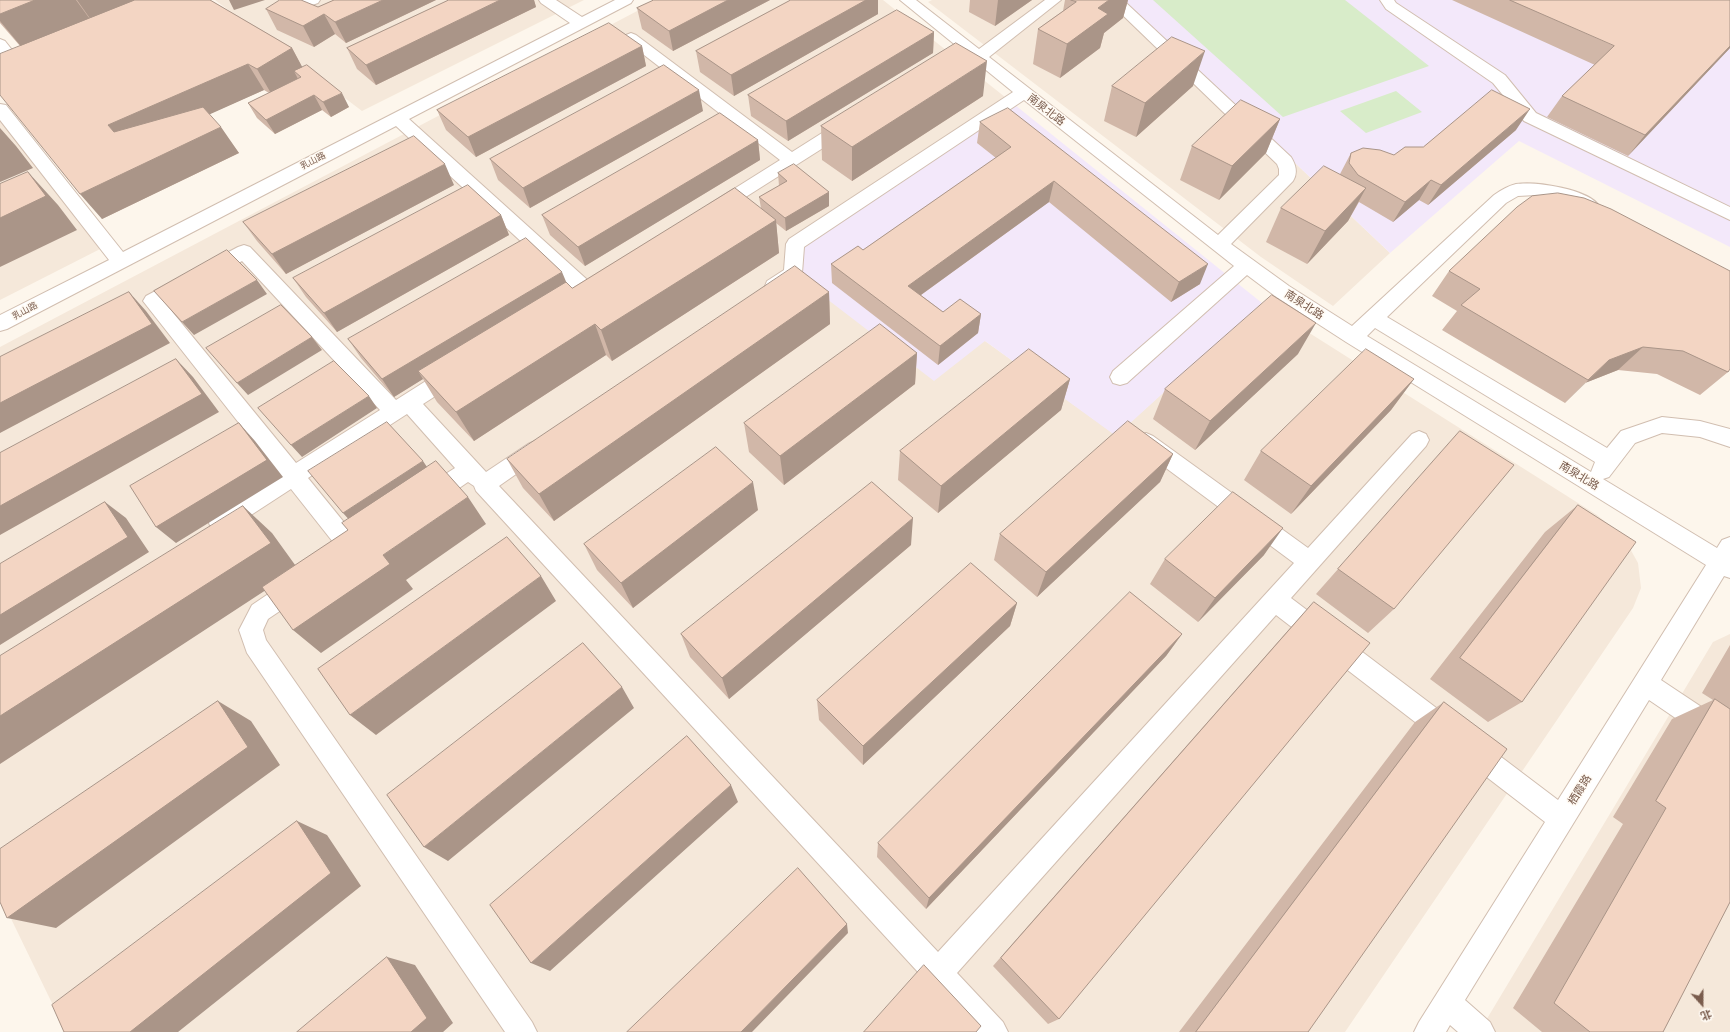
<!DOCTYPE html>
<meta charset="utf-8">
<style>
body{margin:0}
#map{position:relative;width:1730px;height:1032px;overflow:hidden;background:#fdf6ec;font-family:Cabin,"Noto Sans SC",sans-serif}
canvas{display:block}
.north{position:absolute;left:1682px;top:984px;width:40px;height:40px;-webkit-text-stroke:3px #fffaf3;paint-order:stroke;rotate:159deg;font-size:11px;font-weight:700;line-height:16px;text-align:center;color:#7a5c4d}
.north::after{content:'';display:block;margin:auto;width:14px;height:18px;background:#7a5c4d;clip-path:polygon(50% 0,100% 100%,50% 72%,0 100%)}
</style>
<div id="map">
<canvas width="1730" height="1032"></canvas>
<div class="north">北</div>
</div>
<script>
const context = document.querySelector('canvas').getContext('2d');
context.lineJoin = 'round';
function fill(path, color) { context.fillStyle = color; context.fill(path, 'evenodd'); }
function stroke(path, color, width, dash) { context.strokeStyle = color; context.lineWidth = width; context.lineCap = dash ? 'butt' : 'round'; context.setLineDash(dash || []); context.stroke(path); }
function write(font, color, halo, rows, align = 'center') {
  context.font = font + ' Cabin,"Noto Sans SC",sans-serif'; context.lineWidth = 3; context.setLineDash([]); context.textBaseline = 'middle'; context.strokeStyle = halo; context.fillStyle = color; for (const [text, x, y, turn = 0] of rows) {
    context.save(); context.translate(x, y); context.rotate((+turn || 0) * Math.PI / 180); context.textAlign = isNaN(turn) ? turn : align; if (halo) context.strokeText(text, 0, 0); context.fillText(text, 0, 0); context.restore();
  }
}
fill(new Path2D(`
 M 215,0 L 584,0 L 362,111 Z
 M 658,0 L 883,0 L 1010,101 L 985,341 L 1116,435 L 1262,303 L 1597,515 L 1623,536 L 1638,563 L 1641,588 L 1633,608 L 1345,1032 L 66,1032 L 0,896 L 0,347 Z
 M 932,0 L 1123,0 L 1390,253 L 1333,306 L 1261,257 L 928,2 Z
 M 0,106 L 108,245 L 0,300 Z
 M 1730,634 L 1730,1032 L 1479,1032 L 1713,642 Z`), '#f5e8da');
fill(new Path2D(`
 M 1123,0 L 1730,0 L 1730,247 L 1519,141 L 1390,253 Z
 M 1010,101 L 1262,303 L 1116,436 L 985,341 L 934,381 L 793,273 L 795,244 Z`), '#f3e8fa');
fill(new Path2D(`
 M 1153,0 L 1345,0 L 1429,66 L 1283,117 Z
 M 1396,91 L 1422,112 L 1366,133 L 1340,111 Z`), '#d8ecc9');
const minor = new Path2D(`
 M 298,0 L 320,0 L 318,3 L 291,12 L 286,10 L 283,7 L 286,4 Z
 M 539,0 L 556,0 L 582,17 L 615,0 L 633,0 L 631,3 L 409,119 L 593,285 L 595,290 L 593,295 L 586,297 L 579,295 L 396,126 L 7,329 L 0,331 L 0,315 L 109,260 L 0,120 L 0,104 L 6,105 L 123,252 L 570,23 L 541,3 Z
 M 900,0 L 916,0 L 979,49 L 1045,0 L 1061,0 L 989,57 L 1218,235 L 1279,175 L 1279,169 L 1277,164 L 1107,0 L 1123,0 L 1291,157 C 1296,165 1298,173 1293,181 L 1231,244 L 1289,286 L 1352,326 L 1494,195 C 1501,190 1508,186 1516,184 C 1535,181 1589,189 1599,206 L 1596,210 L 1590,212 L 1558,199 L 1536,195 L 1518,196 L 1506,203 L 1387,317 L 1607,448 L 1621,431 L 1662,417 L 1700,421 L 1730,429 L 1730,447 L 1700,437 L 1662,433 L 1635,443 L 1609,477 L 1603,479 L 1717,548 L 1722,540 L 1730,537 L 1730,578 L 1724,576 L 1661,680 L 1730,726 L 1730,752 L 1721,749 L 1649,700 L 1465,1000 L 1490,1022 L 1495,1032 L 1458,1032 L 1450,1025 L 1446,1032 L 1414,1032 L 1419,1022 L 1545,822 L 1276,615 L 957,973 L 1003,1022 L 1008,1032 L 973,1032 L 476,491 L 474,486 L 468,482 L 436,504 L 428,506 L 420,504 L 417,497 L 420,490 L 455,468 L 407,414 L 308,478 L 360,542 L 363,549 L 360,556 L 352,559 L 344,556 L 291,489 L 228,530 L 220,533 L 212,530 L 209,523 L 212,516 L 279,474 L 143,301 L 146,296 L 238,247 L 244,245 L 250,247 L 396,400 L 448,367 L 455,365 L 462,367 L 465,373 L 462,379 L 423,404 L 486,472 L 528,444 L 535,441 L 542,444 L 546,450 L 542,456 L 499,486 L 938,952 L 1294,563 L 1139,448 L 1136,442 L 1139,436 L 1146,433 L 1153,436 L 1308,548 L 1412,434 L 1419,431 L 1426,434 L 1429,440 L 1426,446 L 1291,598 L 1558,800 L 1706,565 L 1346,342 L 1275,296 L 1247,275 L 1127,383 L 1120,385 L 1113,383 L 1110,377 L 1113,371 L 1234,266 L 1024,100 L 804,247 L 802,273 L 800,278 L 781,291 L 774,293 L 767,291 L 765,286 L 767,281 L 784,270 L 786,244 L 789,239 L 1013,92 ZM 242,261 L 380,410 L 296,463 L 165,303 ZM 1375,328 L 1595,462 L 1591,472 L 1367,336 Z
 M 1380,0 L 1394,0 L 1396,3 L 1505,75 L 1536,113 L 1730,207 L 1730,220 L 1524,121 L 1493,83 L 1386,9 Z
 M 631,33 L 636,35 L 792,152 L 841,121 L 847,120 L 853,121 L 855,125 L 853,129 L 722,212 L 716,214 L 710,212 L 707,208 L 710,204 L 780,160 L 626,41 L 623,38 L 626,35 Z
 M 0,39 L 5,41 L 20,60 L 18,63 L 0,70 L 0,59 L 3,58 L 0,55 Z
 M 297,577 L 305,580 L 308,587 L 305,594 L 268,619 L 263,630 L 266,640 L 532,1022 L 537,1032 L 505,1032 L 247,653 L 239,630 L 252,605 L 289,580 Z`);
stroke(minor, '#d1beb0', 2);
fill(minor, '#fff');
fill(new Path2D(`
 M 0,0 L 210,0 L 292,48 L 302,67 L 349,107 L 331,117 L 322,110 L 275,134 L 257,118 L 248,103 L 269,93 L 264,90 L 209,114 L 239,153 L 102,219 L 20,46 L 0,23 Z
 M 334,0 L 436,0 L 346,43 L 335,34 L 314,47 L 277,30 L 266,9 L 318,7 Z
 M 449,0 L 534,0 L 536,7 L 376,85 L 357,69 L 347,48 Z
 M 654,0 L 770,0 L 673,51 L 642,29 L 637,8 Z
 M 791,0 L 878,0 L 878,14 L 734,96 L 700,72 L 696,51 Z
 M 970,0 L 1032,0 L 995,26 L 969,12 Z
 M 1065,0 L 1128,0 L 1123,18 L 1104,33 L 1100,48 L 1060,78 L 1033,64 L 1038,29 L 1063,11 Z
 M 1452,0 L 1730,0 L 1730,48 L 1628,156 L 1547,117 L 1562,96 L 1595,65 Z
 M 934,32 L 933,53 L 788,141 L 751,116 L 748,95 Z
 M 642,46 L 646,66 L 476,157 L 446,130 L 437,110 Z
 M 1112,86 L 1193,86 L 1136,137 L 1104,121 Z
 M 983,96 L 852,181 L 822,160 L 821,126 Z
 M 703,111 L 530,208 L 498,180 L 490,159 Z
 M 1280,119 L 1266,153 L 1219,200 L 1180,180 L 1192,146 Z
 M 980,122 L 1200,284 L 1171,302 L 1049,202 L 921,295 L 943,312 L 981,314 L 978,333 L 938,365 L 832,283 L 831,264 L 863,250 L 996,158 L 977,143 Z
 M 1516,130 L 1428,205 L 1419,200 L 1393,222 L 1359,202 L 1348,221 L 1307,264 L 1266,242 L 1281,208 L 1340,174 L 1351,153 L 1394,155 L 1423,147 Z
 M 758,140 L 760,160 L 585,266 L 550,235 L 542,215 Z
 M 778,173 L 829,192 L 829,206 L 786,231 L 776,223 L 779,253 L 612,361 L 606,355 L 474,441 L 437,402 L 423,379 L 394,397 L 361,358 L 348,339 L 566,282 L 572,288 L 761,208 L 759,197 L 779,186 Z
 M 454,185 L 286,274 L 257,241 L 243,222 Z
 M 501,215 L 509,235 L 337,332 L 306,297 L 293,278 Z
 M 1449,271 L 1730,271 L 1728,372 L 1700,395 L 1657,374 L 1618,370 L 1585,383 L 1565,403 L 1442,330 L 1457,311 L 1432,296 Z
 M 829,292 L 830,324 L 554,521 L 523,488 L 507,459 Z
 M 917,353 L 915,384 L 784,485 L 749,452 L 744,423 Z
 M 1298,354 L 1195,450 L 1153,419 L 1165,389 Z
 M 1070,379 L 1061,410 L 938,513 L 898,480 L 900,451 Z
 M 1414,379 L 1391,410 L 1291,514 L 1244,480 L 1261,451 Z
 M 1460,431 L 1394,609 L 1368,633 L 1316,594 Z
 M 1173,454 L 1160,482 L 1037,597 L 994,560 L 1000,534 Z
 M 1578,505 L 1522,702 L 1488,722 L 1430,679 L 1545,532 Z
 M 758,510 L 633,608 L 597,570 L 584,544 Z
 M 911,545 L 729,699 L 690,657 L 681,634 Z
 M 1264,555 L 1198,622 L 1150,584 L 1165,559 Z
 M 1314,602 L 1059,1019 L 1048,1024 L 993,966 L 1292,626 Z
 M 1017,603 L 1010,626 L 863,765 L 819,720 L 817,700 Z
 M 1182,634 L 1166,656 L 926,909 L 877,857 L 878,843 Z
 M 1730,645 L 1730,902 L 1663,1032 L 1542,1032 L 1513,1008 L 1623,824 L 1613,817 L 1672,719 L 1713,700 L 1702,693 Z
 M 1444,702 L 1308,1032 L 1179,1032 L 1415,722 Z`), '#d1b7a8');
fill(new Path2D(`
 M 35,0 L 76,0 L 92,22 L 24,50 L 0,21 L 0,14 Z
 M 77,0 L 152,0 L 94,24 Z
 M 229,0 L 265,0 L 234,10 Z
 M 383,0 L 436,0 L 346,43 L 335,22 Z
 M 500,0 L 534,0 L 536,7 L 376,85 L 366,65 Z
 M 728,0 L 770,0 L 673,51 L 669,31 Z
 M 866,0 L 878,0 L 878,14 L 734,96 L 731,75 Z
 M 998,0 L 1032,0 L 995,26 Z
 M 1109,0 L 1128,0 L 1123,18 L 1104,33 L 1100,48 L 1060,78 L 1067,44 L 1098,8 Z
 M 324,14 L 335,34 L 314,47 L 303,26 Z
 M 934,32 L 933,53 L 788,141 L 786,121 Z
 M 642,46 L 646,66 L 476,157 L 468,137 Z
 M 1730,46 L 1730,48 L 1628,156 L 1645,135 Z
 M 292,48 L 306,74 L 294,71 L 298,79 L 272,95 L 257,69 Z
 M 1205,51 L 1193,86 L 1136,137 L 1145,103 Z
 M 987,61 L 983,96 L 852,181 L 852,147 Z
 M 248,64 L 264,90 L 128,151 L 108,125 Z
 M 699,90 L 703,111 L 530,208 L 523,188 Z
 M 342,93 L 349,107 L 331,117 L 323,102 Z
 M 314,95 L 322,110 L 275,134 L 266,120 Z
 M 1530,109 L 1516,130 L 1428,205 L 1441,185 Z
 M 1280,119 L 1266,153 L 1219,200 L 1232,166 Z
 M 221,127 L 239,153 L 102,219 L 80,194 Z
 M 0,128 L 16,146 L 33,168 L 0,182 Z
 M 758,140 L 760,160 L 585,266 L 578,247 Z
 M 445,164 L 454,185 L 286,274 L 272,254 Z
 M 28,172 L 58,205 L 77,230 L 0,267 L 0,218 Z
 M 1431,180 L 1419,200 L 1393,222 L 1405,202 Z
 M 1054,181 L 1049,202 L 907,305 L 908,286 Z
 M 1366,188 L 1348,221 L 1307,264 L 1325,231 Z
 M 829,192 L 829,206 L 786,231 L 785,218 Z
 M 501,215 L 509,235 L 337,332 L 324,313 Z
 M 776,220 L 779,253 L 612,361 L 601,330 Z
 M 1208,264 L 1200,284 L 1171,302 L 1179,282 Z
 M 562,272 L 570,291 L 418,371 L 423,379 L 394,397 L 382,379 Z
 M 257,280 L 267,294 L 194,335 L 182,322 Z
 M 129,292 L 146,311 L 170,343 L 0,433 L 0,403 Z
 M 829,292 L 830,324 L 554,521 L 539,494 Z
 M 981,314 L 978,333 L 938,365 L 940,346 Z
 M 1316,323 L 1298,354 L 1195,450 L 1210,421 Z
 M 595,324 L 606,355 L 474,441 L 456,412 Z
 M 312,337 L 322,350 L 248,395 L 237,383 Z
 M 1643,347 L 1618,370 L 1585,383 L 1565,403 L 1609,360 Z
 M 917,353 L 915,384 L 784,485 L 780,456 Z
 M 176,359 L 193,377 L 219,412 L 0,535 L 0,506 Z
 M 1070,379 L 1061,410 L 938,513 L 941,486 Z
 M 1414,379 L 1391,410 L 1291,514 L 1311,486 Z
 M 369,396 L 377,408 L 302,457 L 291,445 Z
 M 239,423 L 255,441 L 283,477 L 176,543 L 156,527 Z
 M 1173,454 L 1160,482 L 1037,597 L 1046,572 Z
 M 423,461 L 431,473 L 353,524 L 343,513 Z
 M 753,482 L 758,510 L 633,608 L 621,583 Z
 M 468,497 L 486,524 L 406,580 L 413,589 L 321,653 L 293,630 L 383,555 Z
 M 105,502 L 126,518 L 149,552 L 0,645 L 0,615 Z
 M 243,506 L 272,533 L 298,569 L 0,764 L 0,716 Z
 M 913,518 L 911,545 L 729,699 L 722,678 Z
 M 1283,528 L 1264,555 L 1198,622 L 1215,598 Z
 M 541,576 L 556,601 L 376,735 L 350,715 Z
 M 1017,603 L 1010,626 L 863,765 L 863,746 Z
 M 1182,634 L 1166,656 L 926,909 L 929,898 Z
 M 622,687 L 634,708 L 448,861 L 424,847 Z
 M 218,701 L 251,721 L 280,765 L 56,928 L 7,918 Z
 M 731,785 L 738,802 L 550,971 L 531,963 Z
 M 297,821 L 327,835 L 361,886 L 178,1032 L 130,1032 Z
 M 847,924 L 848,933 L 752,1032 L 741,1032 Z
 M 387,957 L 415,965 L 453,1023 L 443,1032 L 411,1032 Z`), '#aa9588');
const building = new Path2D(`
 M 0,0 L 35,0 L 0,14 Z
 M 135,0 L 210,0 L 292,48 L 257,69 L 248,64 L 108,125 L 114,132 L 203,107 L 221,127 L 80,194 L 0,95 L 0,54 Z
 M 280,0 L 301,0 L 318,7 L 334,0 L 383,0 L 335,22 L 324,14 L 303,26 L 266,9 Z
 M 449,0 L 500,0 L 366,65 L 347,48 Z
 M 654,0 L 728,0 L 669,31 L 637,8 Z
 M 791,0 L 866,0 L 731,75 L 696,51 Z
 M 1071,0 L 1109,0 L 1098,8 L 1108,14 L 1067,44 L 1038,29 L 1076,2 Z
 M 1510,0 L 1730,0 L 1730,46 L 1645,135 L 1562,96 L 1614,46 Z
 M 897,10 L 934,32 L 786,121 L 748,95 Z
 M 609,23 L 642,46 L 468,137 L 437,110 Z
 M 1172,37 L 1205,51 L 1145,103 L 1112,86 Z
 M 956,43 L 987,61 L 852,147 L 821,126 Z
 M 307,65 L 342,93 L 323,102 L 314,95 L 266,120 L 248,103 L 301,77 L 294,71 Z
 M 664,65 L 699,90 L 523,188 L 490,159 Z
 M 1492,90 L 1530,109 L 1441,185 L 1431,180 L 1405,202 L 1358,175 L 1349,163 L 1351,153 L 1363,148 L 1380,150 L 1394,155 L 1405,147 L 1423,147 Z
 M 1241,100 L 1280,119 L 1232,166 L 1192,146 Z
 M 1008,108 L 1208,264 L 1179,282 L 1054,181 L 908,286 L 943,312 L 960,299 L 981,314 L 940,346 L 831,264 L 858,246 L 863,250 L 1011,147 L 980,122 Z
 M 720,113 L 758,140 L 578,247 L 542,215 Z
 M 414,136 L 445,164 L 272,254 L 243,222 Z
 M 794,164 L 829,192 L 785,218 L 759,197 L 787,181 L 778,173 Z
 M 1324,166 L 1366,188 L 1325,231 L 1281,208 Z
 M 28,172 L 46,196 L 0,218 L 0,184 Z
 M 468,185 L 501,215 L 324,313 L 293,278 Z
 M 735,188 L 776,220 L 601,330 L 595,324 L 456,412 L 418,371 L 566,282 L 572,288 Z
 M 1558,193 L 1584,198 L 1611,209 L 1730,271 L 1730,369 L 1728,372 L 1683,351 L 1643,347 L 1609,360 L 1588,380 L 1461,305 L 1480,289 L 1449,271 L 1517,207 L 1532,196 Z
 M 526,238 L 562,272 L 382,379 L 348,339 Z
 M 227,250 L 257,280 L 182,322 L 154,291 Z
 M 795,266 L 829,292 L 539,494 L 507,459 Z
 M 129,292 L 152,324 L 0,403 L 0,357 Z
 M 1272,295 L 1316,323 L 1210,421 L 1165,389 Z
 M 281,305 L 312,337 L 237,383 L 206,348 Z
 M 880,324 L 917,353 L 780,456 L 744,423 Z
 M 1029,349 L 1070,379 L 941,486 L 900,451 Z
 M 1366,349 L 1414,379 L 1311,486 L 1261,451 Z
 M 176,359 L 202,394 L 0,506 L 0,453 Z
 M 334,361 L 369,396 L 291,445 L 258,408 Z
 M 1128,421 L 1173,454 L 1046,572 L 1000,534 Z
 M 387,422 L 423,461 L 343,513 L 308,471 Z
 M 239,423 L 267,460 L 156,527 L 130,486 Z
 M 1460,431 L 1514,465 L 1394,609 L 1338,569 Z
 M 716,447 L 753,482 L 621,583 L 584,544 Z
 M 436,461 L 468,497 L 383,555 L 390,564 L 293,630 L 262,587 L 348,530 L 342,523 Z
 M 872,482 L 913,518 L 722,678 L 681,634 Z
 M 1233,492 L 1283,528 L 1215,598 L 1165,559 Z
 M 105,502 L 128,537 L 0,615 L 0,564 Z
 M 1578,505 L 1636,542 L 1522,702 L 1460,658 Z
 M 243,506 L 271,543 L 0,716 L 0,656 Z
 M 507,537 L 541,576 L 350,715 L 318,669 Z
 M 971,563 L 1017,603 L 863,746 L 817,700 Z
 M 1130,592 L 1182,634 L 929,898 L 878,843 Z
 M 1314,602 L 1370,643 L 1059,1019 L 1001,958 Z
 M 583,643 L 622,687 L 424,847 L 387,795 Z
 M 1715,699 L 1730,709 L 1730,902 L 1663,1032 L 1590,1032 L 1554,1003 L 1666,808 L 1656,801 Z
 M 218,701 L 248,747 L 7,918 L 0,902 L 0,849 Z
 M 1444,702 L 1507,749 L 1308,1032 L 1196,1032 Z
 M 687,736 L 731,785 L 531,963 L 490,905 Z
 M 297,821 L 331,873 L 130,1032 L 64,1032 L 52,1005 Z
 M 798,868 L 847,924 L 741,1032 L 627,1032 Z
 M 387,957 L 427,1018 L 411,1032 L 297,1032 Z
 M 924,965 L 981,1026 L 976,1032 L 864,1032 Z`);
fill(building, '#f3d5c3');
stroke(building, '#aa9588', 1);
write('9px', '#7a5c4d', '#fffaf3', [
 ["乳山路",313,161,-27],
 ["乳山路",25,311,-28]
]);
write('11px', '#7a5c4d', '#fffaf3', [
 ["南泉北路",1046,110,38],
 ["南泉北路",1304,305,33],
 ["南泉北路",1579,476,31],
 ["栖霞路",1580,790,-58]
]);
</script>
